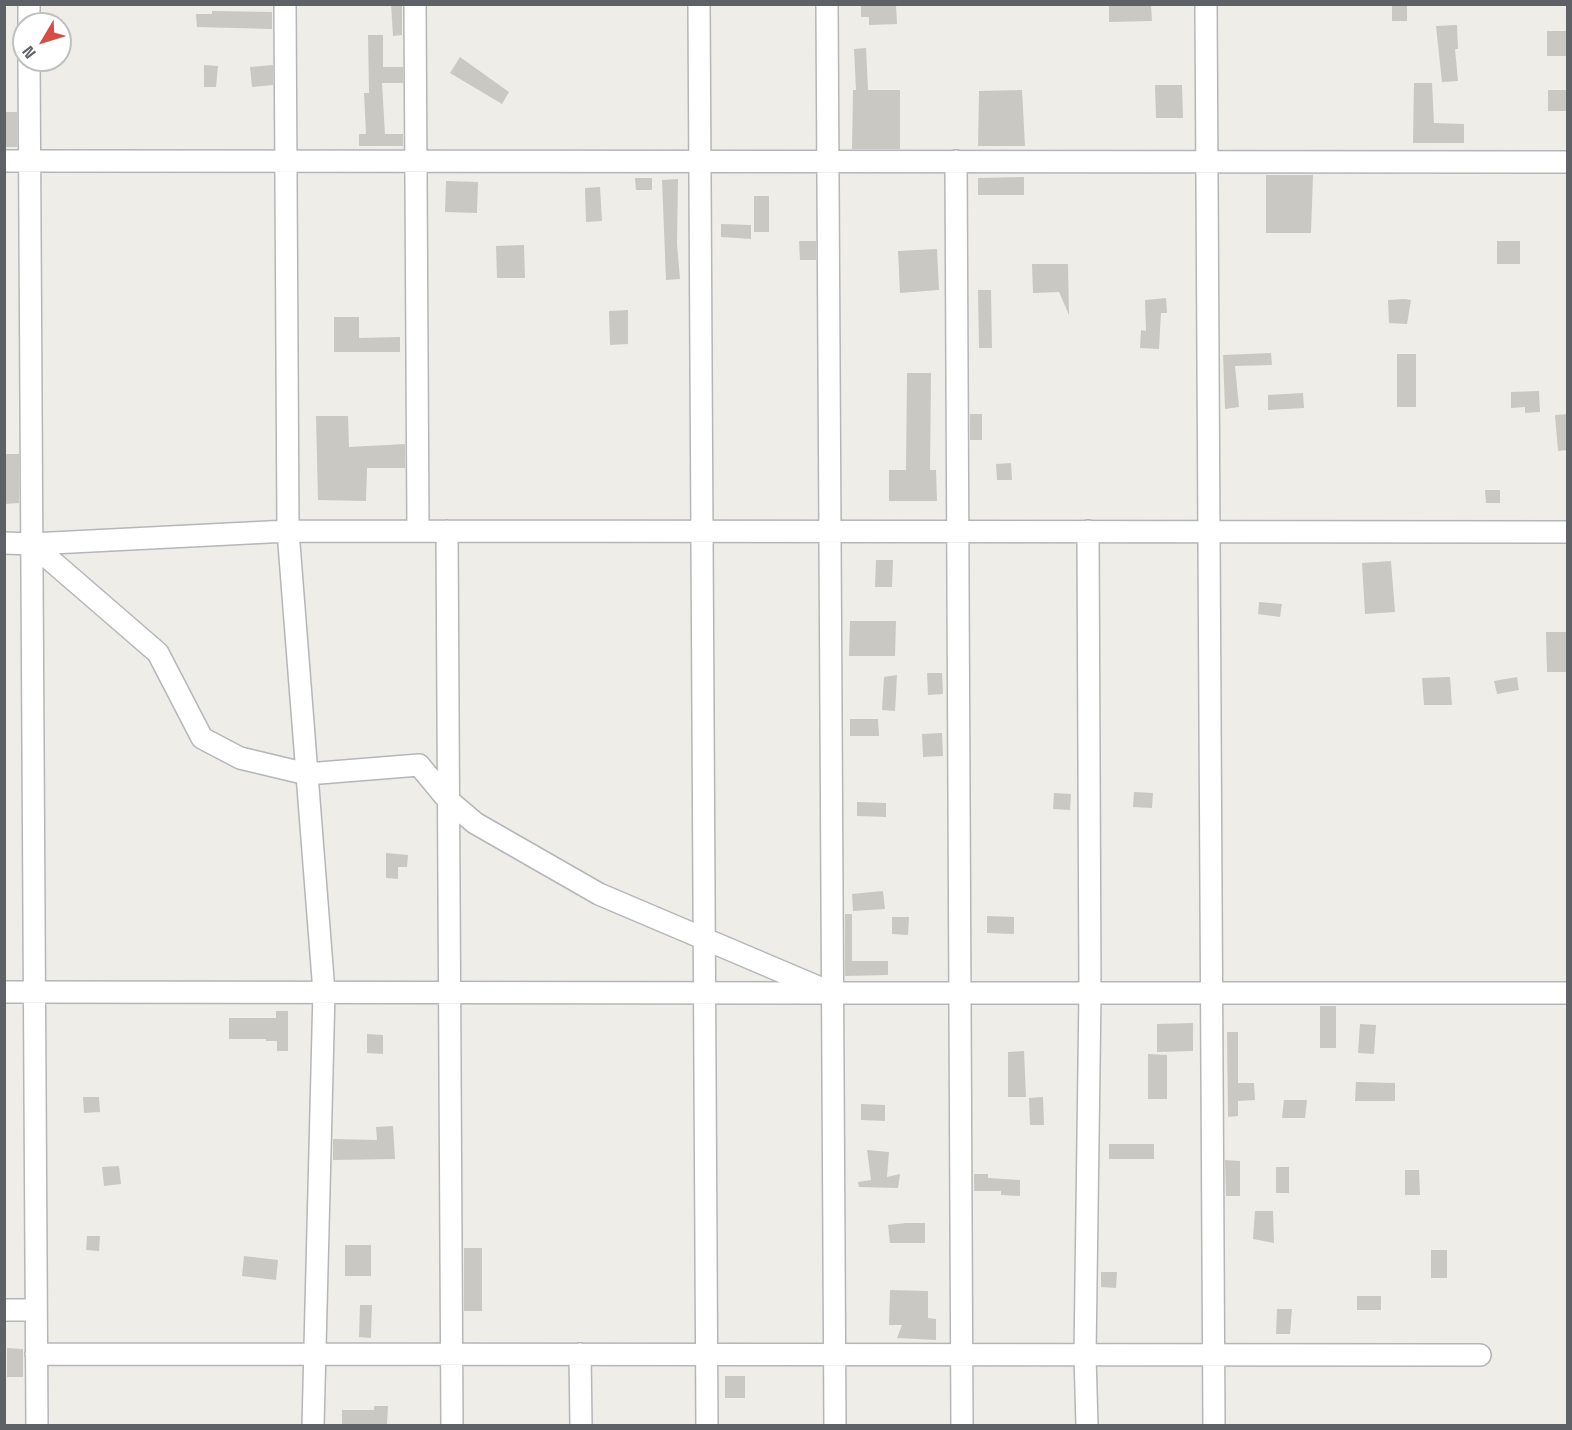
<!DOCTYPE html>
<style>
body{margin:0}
#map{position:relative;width:1572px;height:1430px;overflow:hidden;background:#efede7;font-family:"Space Grotesk",sans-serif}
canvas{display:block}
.frame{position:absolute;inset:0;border:6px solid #5e6165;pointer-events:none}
.north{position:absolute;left:12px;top:12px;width:60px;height:60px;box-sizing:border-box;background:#fff;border:2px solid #bfc0c1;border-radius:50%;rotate:232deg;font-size:16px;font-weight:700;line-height:24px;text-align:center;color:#5e6165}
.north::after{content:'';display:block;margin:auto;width:21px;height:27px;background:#d74c45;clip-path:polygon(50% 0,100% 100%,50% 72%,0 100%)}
</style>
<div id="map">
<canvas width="1572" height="1430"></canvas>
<div class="frame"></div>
<div class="north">N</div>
</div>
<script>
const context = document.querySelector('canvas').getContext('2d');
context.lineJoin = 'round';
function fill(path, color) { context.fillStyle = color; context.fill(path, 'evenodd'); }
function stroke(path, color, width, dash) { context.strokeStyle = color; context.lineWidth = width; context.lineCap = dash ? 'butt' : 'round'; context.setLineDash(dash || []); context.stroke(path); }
fill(new Path2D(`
 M 391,4 L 402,4 L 402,35 L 393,36 Z
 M 861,4 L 896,4 L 897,24 L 869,25 L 869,17 L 861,17 Z
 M 1392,4 L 1407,4 L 1407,21 L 1392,21 Z
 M 1151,5 L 1152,21 L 1109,22 L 1109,6 Z
 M 212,11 L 272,12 L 272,29 L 197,27 L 196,14 L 212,14 Z
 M 1457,25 L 1458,49 L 1455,49 L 1458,81 L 1442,82 L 1436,26 Z
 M 1547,31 L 1566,31 L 1566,56 L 1547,56 Z
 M 368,35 L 383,35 L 383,67 L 403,67 L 403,83 L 382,83 L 385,134 L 403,134 L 403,146 L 359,146 L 359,134 L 366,134 L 364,93 L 369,93 Z
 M 866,48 L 868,90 L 900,90 L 900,149 L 852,149 L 853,90 L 856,90 L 854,49 Z
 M 460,57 L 509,92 L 502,104 L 450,73 Z
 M 204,65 L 218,66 L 216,87 L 204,87 Z
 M 273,65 L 273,85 L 252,87 L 250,67 Z
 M 1414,83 L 1432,83 L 1434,123 L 1464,124 L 1464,143 L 1413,143 Z
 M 1155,85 L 1182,85 L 1183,118 L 1156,118 Z
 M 1022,90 L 1025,146 L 978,146 L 979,91 Z
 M 1548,90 L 1568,90 L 1568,111 L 1548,111 Z
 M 4,112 L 17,112 L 17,147 L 4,147 Z
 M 1266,175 L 1313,175 L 1311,233 L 1266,233 Z
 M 1024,177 L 1024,195 L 978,195 L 978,178 Z
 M 635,178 L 652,178 L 652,190 L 636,190 Z
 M 678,179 L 677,244 L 680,279 L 666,280 L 662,180 Z
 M 446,181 L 478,182 L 477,213 L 445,212 Z
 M 600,187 L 602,221 L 586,222 L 585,188 Z
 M 754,196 L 769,196 L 769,232 L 754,232 Z
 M 721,224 L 751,225 L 751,239 L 721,237 Z
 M 799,241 L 816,241 L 816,260 L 800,260 Z
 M 1497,241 L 1520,241 L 1520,264 L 1497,264 Z
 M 524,245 L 525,278 L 497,278 L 496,246 Z
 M 937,249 L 939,290 L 900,293 L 898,251 Z
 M 1032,264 L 1068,264 L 1069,315 L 1059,292 L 1033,293 Z
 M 978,290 L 991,290 L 992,348 L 979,348 Z
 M 1166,298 L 1167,313 L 1161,313 L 1159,349 L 1140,348 L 1141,330 L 1146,331 L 1145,300 Z
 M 1404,299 L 1411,300 L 1407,324 L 1389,323 L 1388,300 Z
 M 628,310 L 628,344 L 610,345 L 609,311 Z
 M 334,317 L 359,317 L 359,338 L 400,337 L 400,352 L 334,352 Z
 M 1271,353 L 1272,365 L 1235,366 L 1239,407 L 1225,409 L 1223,355 Z
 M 1397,354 L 1416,354 L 1416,407 L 1397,407 Z
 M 907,373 L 931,373 L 930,470 L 936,470 L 937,501 L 889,501 L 889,470 L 906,470 Z
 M 1539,391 L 1540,412 L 1525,413 L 1525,407 L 1511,408 L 1511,392 Z
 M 1303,393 L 1304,408 L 1268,410 L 1268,395 Z
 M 970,414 L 982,414 L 982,440 L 970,440 Z
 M 1568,414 L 1568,450 L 1558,451 L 1555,415 Z
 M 316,416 L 348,416 L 349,447 L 405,444 L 405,468 L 367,468 L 366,501 L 318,500 Z
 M 6,454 L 19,454 L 19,503 L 4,504 Z
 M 1011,463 L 1012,480 L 997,480 L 996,464 Z
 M 1485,490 L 1500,490 L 1500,503 L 1486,503 Z
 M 876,560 L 893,560 L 892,587 L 875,587 Z
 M 1391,561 L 1395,612 L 1365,614 L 1362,563 Z
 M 1259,602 L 1282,604 L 1280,617 L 1258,614 Z
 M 850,621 L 896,621 L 895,656 L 849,656 Z
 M 1546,632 L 1568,632 L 1568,672 L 1547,672 Z
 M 927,673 L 942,673 L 943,694 L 928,695 Z
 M 897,675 L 895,711 L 882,710 L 884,677 Z
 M 1450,677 L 1452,705 L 1424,705 L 1422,678 Z
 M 1517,677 L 1519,690 L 1497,694 L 1494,681 Z
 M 850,719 L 878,719 L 879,736 L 850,736 Z
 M 942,733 L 943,756 L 923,757 L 922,734 Z
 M 1134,792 L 1153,793 L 1152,808 L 1133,807 Z
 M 1054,793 L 1071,794 L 1070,810 L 1053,809 Z
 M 857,802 L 886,803 L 886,817 L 857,816 Z
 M 386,853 L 408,855 L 407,867 L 398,867 L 398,879 L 386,878 Z
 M 883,891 L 885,909 L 853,911 L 852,894 Z
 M 845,914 L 852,914 L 852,961 L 888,961 L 888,975 L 845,976 Z
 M 987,916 L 1014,917 L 1014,934 L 987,933 Z
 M 892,917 L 909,917 L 908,935 L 892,934 Z
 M 1320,1006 L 1336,1006 L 1336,1048 L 1320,1048 Z
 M 276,1011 L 288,1011 L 288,1051 L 277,1051 L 277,1041 L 266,1041 L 266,1039 L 229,1039 L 229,1018 L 276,1018 Z
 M 1193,1023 L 1193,1051 L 1157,1052 L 1157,1024 Z
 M 1360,1024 L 1376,1025 L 1374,1054 L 1358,1053 Z
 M 1227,1032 L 1238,1032 L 1238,1083 L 1254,1083 L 1255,1100 L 1238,1101 L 1238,1116 L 1228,1117 Z
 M 367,1034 L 383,1035 L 383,1054 L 367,1053 Z
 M 1024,1051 L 1026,1097 L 1008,1097 L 1008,1052 Z
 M 1148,1054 L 1167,1055 L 1167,1099 L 1148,1099 Z
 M 1356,1082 L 1395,1083 L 1395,1101 L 1355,1101 Z
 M 83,1097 L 99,1097 L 100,1112 L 84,1113 Z
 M 1043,1097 L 1044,1125 L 1030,1125 L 1029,1098 Z
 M 1284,1100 L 1307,1100 L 1305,1118 L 1282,1118 Z
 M 861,1104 L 885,1105 L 885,1121 L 861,1120 Z
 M 393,1126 L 395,1159 L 333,1160 L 333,1139 L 377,1140 L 376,1127 Z
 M 1109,1144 L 1154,1144 L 1154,1159 L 1109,1159 Z
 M 867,1150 L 889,1152 L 887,1177 L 900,1174 L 898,1188 L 859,1187 L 858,1182 L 871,1180 Z
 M 1225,1160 L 1240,1161 L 1240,1196 L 1226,1196 Z
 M 119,1166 L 121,1184 L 104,1186 L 102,1167 Z
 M 1276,1167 L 1289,1167 L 1289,1193 L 1276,1193 Z
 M 1405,1170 L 1419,1170 L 1420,1195 L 1405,1195 Z
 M 974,1174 L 988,1174 L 988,1178 L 1020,1180 L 1020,1196 L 1001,1195 L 1001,1191 L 974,1191 Z
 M 1255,1211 L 1273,1211 L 1274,1243 L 1253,1239 Z
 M 906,1223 L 925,1223 L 925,1243 L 890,1243 L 888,1225 Z
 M 87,1236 L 100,1236 L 99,1251 L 86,1250 Z
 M 345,1245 L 371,1245 L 371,1276 L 345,1276 Z
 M 464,1248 L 482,1248 L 482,1311 L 464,1311 Z
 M 1431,1250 L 1447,1250 L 1447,1278 L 1431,1278 Z
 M 244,1256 L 278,1260 L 276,1280 L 242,1276 Z
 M 1101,1272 L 1117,1272 L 1116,1288 L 1101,1287 Z
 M 890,1290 L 928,1291 L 928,1318 L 936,1319 L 936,1340 L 897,1338 L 902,1325 L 889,1325 Z
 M 1357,1296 L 1381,1296 L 1381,1310 L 1357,1310 Z
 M 360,1305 L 372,1305 L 371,1338 L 359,1337 Z
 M 1277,1309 L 1292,1309 L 1290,1334 L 1276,1334 Z
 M 7,1348 L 23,1349 L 23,1377 L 7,1377 Z
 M 725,1376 L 745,1376 L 745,1398 L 725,1398 Z
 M 374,1406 L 388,1406 L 387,1425 L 342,1425 L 342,1410 L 374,1410 Z`), '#cac8c3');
const minor = new Path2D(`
 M 29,4 L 29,24
 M 285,4 L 288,531 L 324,992 L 313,1426
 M 415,4 L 418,531
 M 699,4 L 707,1426
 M 827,4 L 835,1426
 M 1206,4 L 1214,1426
 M 29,60 L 37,1426
 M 4,161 L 1568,162
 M 956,161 L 962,1426
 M 447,531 L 452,1426
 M 4,543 L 32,544 L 158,653 L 202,738 L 240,758 L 307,774 L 419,765 L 448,800 L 475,823 L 599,894 L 832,993 L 1568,993
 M 32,544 L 288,531 L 1568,532
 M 4,992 L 820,993
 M 4,1310 L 36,1310
 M 36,1354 L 1480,1355
 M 580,1354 L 581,1426
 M 1087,1426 L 1085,1355 L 1090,993 L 1088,531`);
stroke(minor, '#b4b6ba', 24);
stroke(minor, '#fff', 21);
</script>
